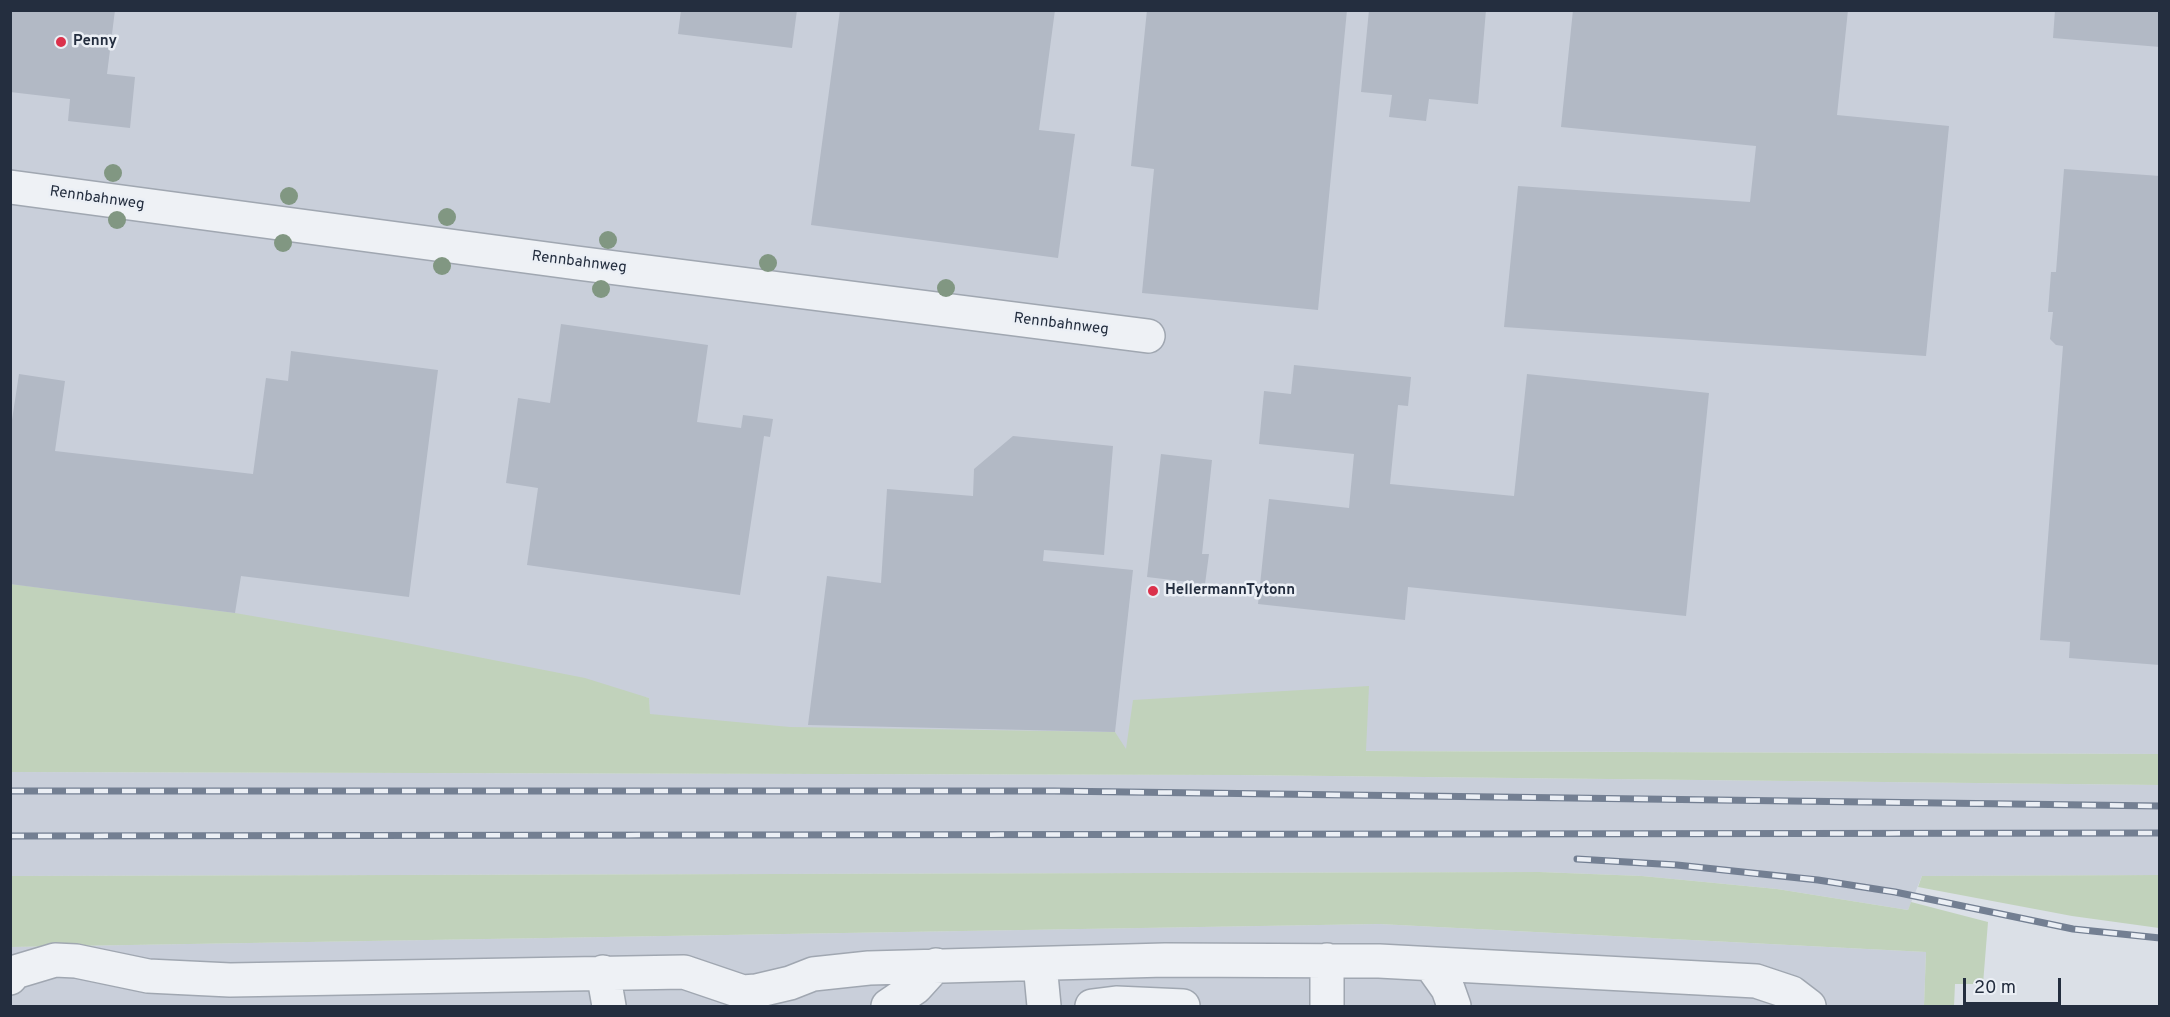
<!DOCTYPE html>
<style>
body{margin:0}
#map{position:relative;width:2170px;height:1017px;overflow:hidden;background:#dbe0e7;font-family:Overpass,sans-serif}
canvas{display:block}
.frame{position:absolute;inset:0;border:12px solid #242e3f;pointer-events:none}
.scale{position:absolute;left:1963px;top:978px;width:98px;height:27px;box-sizing:border-box;border:3px solid #242e3f;border-top:0;padding-left:8px;font-size:18px;line-height:21px;white-space:nowrap;color:#242e3f;-webkit-text-stroke:4px #ebeff5;paint-order:stroke}
</style>
<div id="map">
<canvas width="2170" height="1017"></canvas>
<div class="frame"></div>
<div class="scale">20 m</div>
</div>
<script>
const context = document.querySelector('canvas').getContext('2d');
context.lineJoin = 'round';
function fill(path, color) { context.fillStyle = color; context.fill(path, 'evenodd'); }
function stroke(path, color, width, dash) { context.strokeStyle = color; context.lineWidth = width; context.lineCap = dash ? 'butt' : 'round'; context.setLineDash(dash || []); context.stroke(path); }
function write(font, color, halo, rows, align = 'center') {
  context.font = font + ' Overpass,sans-serif'; context.lineWidth = 5; context.setLineDash([]); context.textBaseline = 'middle'; context.strokeStyle = halo; context.fillStyle = color; for (const [text, x, y, turn = 0] of rows) {
    context.save(); context.translate(x, y); context.rotate((+turn || 0) * Math.PI / 180); context.textAlign = isNaN(turn) ? turn : align; if (halo) context.strokeText(text, 0, 0); context.fillText(text, 0, 0); context.restore();
  }
}
fill(new Path2D(`
 M 11,11 L 2159,11 L 2159,754 L 650,748 L 649,698 L 11,609 Z
 M 10,772 L 1239,775 L 2159,785 L 2160,875 L 1922,876 L 1908,910 L 1777,889 L 1642,876 L 1540,872 L 11,876 Z
 M 1379,924 L 1926,952 L 1924,1006 L 11,1006 L 10,947 Z`), '#c9cfda');
fill(new Path2D(`
 M 11,584 L 235,613 L 386,639 L 585,678 L 649,698 L 650,714 L 790,727 L 1115,732 L 1126,749 L 1133,700 L 1369,686 L 1366,751 L 2159,754 L 2159,785 L 1239,775 L 11,772 Z
 M 1540,872 L 1642,876 L 1777,889 L 1908,910 L 1911,902 L 1988,922 L 1983,984 L 1955,984 L 1954,1006 L 1924,1006 L 1926,952 L 1379,924 L 11,947 L 10,876 Z
 M 2159,875 L 2159,928 L 2072,916 L 1918,887 L 1922,876 Z`), '#c1d2bb');
fill(new Path2D(`
 M 10,10 L 115,10 L 107,74 L 135,77 L 130,128 L 68,121 L 70,99 L 10,92 Z
 M 681,10 L 797,10 L 792,48 L 678,34 Z
 M 840,10 L 1055,10 L 1039,130 L 1075,134 L 1058,258 L 811,225 Z
 M 1147,10 L 1347,10 L 1318,310 L 1142,293 L 1154,169 L 1131,166 Z
 M 1369,10 L 1486,10 L 1478,104 L 1429,99 L 1426,121 L 1389,117 L 1392,95 L 1361,92 Z
 M 1573,10 L 1848,10 L 1837,115 L 1949,126 L 1926,356 L 1504,327 L 1518,186 L 1750,202 L 1756,146 L 1561,127 Z
 M 2055,10 L 2160,10 L 2160,47 L 2053,38 Z
 M 2064,169 L 2160,176 L 2160,665 L 2069,658 L 2070,642 L 2040,640 L 2063,346 L 2056,345 L 2050,339 L 2053,312 L 2048,312 L 2051,272 L 2056,272 Z
 M 561,324 L 708,345 L 697,422 L 741,428 L 743,415 L 773,419 L 770,437 L 764,436 L 740,595 L 527,565 L 538,488 L 506,483 L 518,398 L 550,403 Z
 M 291,351 L 438,370 L 409,597 L 241,576 L 235,613 L 10,584 L 10,433 L 19,374 L 65,381 L 55,451 L 253,474 L 266,378 L 288,381 Z
 M 1294,365 L 1411,377 L 1408,406 L 1398,405 L 1390,484 L 1514,496 L 1527,374 L 1709,393 L 1686,616 L 1408,587 L 1405,620 L 1258,604 L 1269,499 L 1349,508 L 1354,454 L 1259,444 L 1264,391 L 1291,394 Z
 M 1013,436 L 1113,446 L 1104,555 L 1044,550 L 1043,561 L 1133,570 L 1115,732 L 808,725 L 827,576 L 881,583 L 887,489 L 973,496 L 974,469 Z
 M 1161,454 L 1212,460 L 1202,554 L 1209,554 L 1205,584 L 1147,577 Z`), '#b2b9c5');
const minor = new Path2D(`
 M 10,187 L 577,263 L 1148,336
 M 1327,960 L 1327,1006
 M 1040,964 L 1044,1006
 M 1431,965 L 1448,989 L 1454,1006
 M 603,972 L 609,1006
 M 10,978 L 15,972 L 55,960 L 76,961 L 148,976 L 230,980 L 684,972 L 743,992 L 756,991 L 790,983 L 813,974 L 869,968 L 1165,960 L 1379,961 L 1756,981 L 1792,993 L 1809,1006
 M 888,1006 L 916,987 L 936,965
 M 1092,1006 L 1116,1003 L 1183,1006`);
stroke(minor, '#a0a7b1', 36);
stroke(minor, '#eef1f5', 33);
const rail = new Path2D(`
 M 10,791 L 1054,791 L 2160,806
 M 10,836 L 2160,833
 M 1577,859 L 1677,865 L 1818,880 L 1895,892 L 2073,929 L 2160,938`);
stroke(rail, '#737f92', 7);
stroke(rail, '#ebeff5', 4.5, [14]);
context.fillStyle = '#819782';
for (const [x, y] of [
 [113,173],
 [289,196],
 [447,217],
 [117,220],
 [608,240],
 [283,243],
 [768,263],
 [442,266],
 [946,288],
 [601,289]
]) { context.beginPath(); context.arc(x, y, 9, 0, 2 * Math.PI); context.fill(); }
for (const [x, y, r, color] of [
 [61,42,6,"#db314b"],
 [1153,591,6,"#db314b"]
]) { const dot = new Path2D(); dot.arc(x, y, r, 0, 2 * Math.PI); context.fillStyle = color; context.fill(dot); stroke(dot, '#ebeff5', 2); }
write('bold 15px', '#242e3f', '#ebeff5', [
 ["Penny",73,42],
 ["HellermannTytonn",1165,591]
], 'left');
write('15px', '#242e3f', '#ebeff5', [
 ["Rennbahnweg",97,199,8],
 ["Rennbahnweg",579,263,7],
 ["Rennbahnweg",1061,325,7]
]);
</script>
